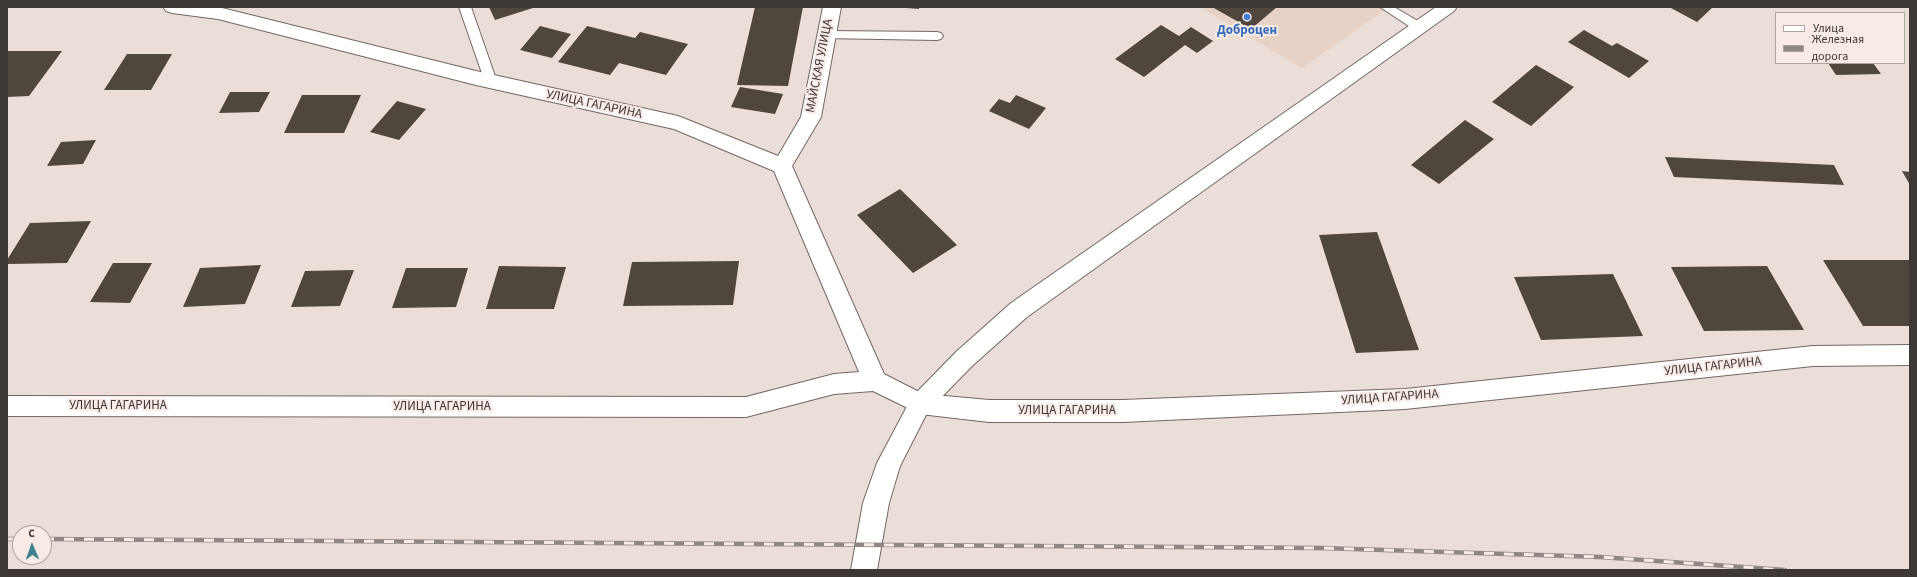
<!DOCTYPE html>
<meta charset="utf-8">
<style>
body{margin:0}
#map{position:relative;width:1917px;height:577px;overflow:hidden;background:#ebddd8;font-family:"Source Sans 3",sans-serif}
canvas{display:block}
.frame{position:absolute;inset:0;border:8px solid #3d3836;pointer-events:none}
.legend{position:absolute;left:1775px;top:12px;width:130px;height:52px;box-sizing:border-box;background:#f8eae5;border:1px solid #ada39f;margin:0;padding:5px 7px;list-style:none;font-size:12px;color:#3d3836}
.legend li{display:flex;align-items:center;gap:8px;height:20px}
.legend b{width:20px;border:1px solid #ada39f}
.north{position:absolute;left:12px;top:525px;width:40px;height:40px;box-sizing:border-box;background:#f8eae5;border:1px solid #ada39f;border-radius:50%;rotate:358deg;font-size:11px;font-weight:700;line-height:16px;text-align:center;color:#3d3836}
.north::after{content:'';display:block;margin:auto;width:14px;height:18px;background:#3f8392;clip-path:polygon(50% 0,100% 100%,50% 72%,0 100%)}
</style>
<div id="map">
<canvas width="1917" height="577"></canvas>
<div class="frame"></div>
<ul class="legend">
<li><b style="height:5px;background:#fff"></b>Улица</li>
<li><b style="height:5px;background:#908784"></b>Железная дорога</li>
</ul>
<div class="north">С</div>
</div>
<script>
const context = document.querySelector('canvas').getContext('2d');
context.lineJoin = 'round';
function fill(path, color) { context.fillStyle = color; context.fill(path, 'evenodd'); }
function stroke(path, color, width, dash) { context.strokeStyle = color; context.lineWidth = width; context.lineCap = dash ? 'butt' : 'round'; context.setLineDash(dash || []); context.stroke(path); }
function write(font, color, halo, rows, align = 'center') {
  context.font = font + ' "Source Sans 3",sans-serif'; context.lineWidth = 4; context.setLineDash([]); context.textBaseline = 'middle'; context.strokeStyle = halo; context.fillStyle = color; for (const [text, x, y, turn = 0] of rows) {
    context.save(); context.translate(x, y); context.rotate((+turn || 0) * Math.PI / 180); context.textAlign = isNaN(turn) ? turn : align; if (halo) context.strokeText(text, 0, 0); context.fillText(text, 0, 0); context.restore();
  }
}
fill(new Path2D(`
 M 1200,7 L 1389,7 L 1302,68 Z`), '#e8d1c5');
fill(new Path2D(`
 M 489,7 L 536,7 L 495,20 Z
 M 755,7 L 803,7 L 788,86 L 737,85 Z
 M 895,7 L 919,7 L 919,9 Z
 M 1212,7 L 1277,7 L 1251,29 Z
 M 1669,7 L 1713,7 L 1697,22 Z
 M 1161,25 L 1179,36 L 1191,27 L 1213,41 L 1197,53 L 1185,45 L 1144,77 L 1115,59 Z
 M 540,26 L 571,34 L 552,58 L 520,50 Z
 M 587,26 L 635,38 L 640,32 L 688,44 L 666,75 L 619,63 L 610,75 L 558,62 Z
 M 1584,30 L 1612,46 L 1617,43 L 1649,61 L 1629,78 L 1568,42 Z
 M 7,51 L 62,51 L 29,96 L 7,97 Z
 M 127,54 L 172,54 L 151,90 L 104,90 Z
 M 1828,63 L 1873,63 L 1881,74 L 1836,75 Z
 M 1536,65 L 1574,87 L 1531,126 L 1492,102 Z
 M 740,87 L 783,94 L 775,114 L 731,107 Z
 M 230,92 L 270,92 L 259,112 L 219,113 Z
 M 302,95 L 361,95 L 344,133 L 284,133 Z
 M 1016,95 L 1046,108 L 1029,129 L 989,111 L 999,99 L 1010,103 Z
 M 397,101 L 426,109 L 399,140 L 370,132 Z
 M 1465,120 L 1494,139 L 1439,184 L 1411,165 Z
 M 96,140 L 83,164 L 47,166 L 61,142 Z
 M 1665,157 L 1834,165 L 1844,185 L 1674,177 Z
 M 1902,171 L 1910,172 L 1910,185 Z
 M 900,189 L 957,245 L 913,273 L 857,215 Z
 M 91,221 L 67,263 L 7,264 L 7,260 L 30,223 Z
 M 1377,232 L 1419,350 L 1356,353 L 1319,235 Z
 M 1823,260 L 1910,260 L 1910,326 L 1863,326 Z
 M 739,261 L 733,305 L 623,306 L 632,262 Z
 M 113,263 L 152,263 L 130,303 L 90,302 Z
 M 261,265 L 245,304 L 183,307 L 200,268 Z
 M 499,266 L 566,267 L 554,309 L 486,309 Z
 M 1767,266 L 1804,330 L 1704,331 L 1671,267 Z
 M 406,268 L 468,268 L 456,307 L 392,308 Z
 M 354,270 L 340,306 L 291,307 L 305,271 Z
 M 1613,274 L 1643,336 L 1541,340 L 1514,277 Z`), '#4f463e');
const service = new Path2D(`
 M 459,7 L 471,7 L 497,82 L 495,85 L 487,85 L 485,82 Z
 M 1380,7 L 1394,7 L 1423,24 L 1425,27 L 1419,31 L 1415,30 Z
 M 827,31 L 937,32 L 941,33 L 943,36 L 941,39 L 937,40 L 823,38 L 821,35 L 823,32 Z`);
const minor = new Path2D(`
 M 163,7 L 218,7 L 476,71 L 678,116 L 778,156 L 801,117 L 823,7 L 841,7 L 821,117 L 792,166 L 884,374 L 923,394 L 989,400 L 1122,400 L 1405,389 L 1813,346 L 1910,345 L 1910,365 L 1813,366 L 1405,409 L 1122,422 L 989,422 L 920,414 L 873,391 L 834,394 L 746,417 L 7,416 L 7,396 L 746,397 L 834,374 L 859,372 L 774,171 L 674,129 L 476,85 L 218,19 L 172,13 L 166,11 Z`);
const secondary = new Path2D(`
 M 1436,7 L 1457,7 L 1454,11 L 1027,317 L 972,366 L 928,411 L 900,466 L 889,503 L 877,570 L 851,570 L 863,503 L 877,463 L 912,397 L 956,352 L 1011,303 Z`);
stroke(service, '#746763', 2);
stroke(minor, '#746763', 2);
stroke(secondary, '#746763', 2);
fill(service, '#fff');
fill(minor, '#fff');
fill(secondary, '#fff');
const rail = new Path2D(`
 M 7,539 L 20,539
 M 44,539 L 1321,548 L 1600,557 L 1785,570`);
stroke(rail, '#908784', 4.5);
stroke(rail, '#f8eae5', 3, [10]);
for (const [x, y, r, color] of [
 [1247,17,4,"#3f7fe0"]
]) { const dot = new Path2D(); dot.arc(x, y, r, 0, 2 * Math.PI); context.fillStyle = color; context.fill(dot); stroke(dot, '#f8eae5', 1.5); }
write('bold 13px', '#366cbe', '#f8eae5', [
 ["Доброцен",1247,31]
]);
write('13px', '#3d3836', '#f8eae5', [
 ["МАЙСКАЯ УЛИЦА",820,66,-79],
 ["УЛИЦА ГАГАРИНА",594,105,12],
 ["УЛИЦА ГАГАРИНА",1713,367,-6],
 ["УЛИЦА ГАГАРИНА",1390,398,-4],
 ["УЛИЦА ГАГАРИНА",118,406],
 ["УЛИЦА ГАГАРИНА",442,407],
 ["УЛИЦА ГАГАРИНА",1067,411]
]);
</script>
